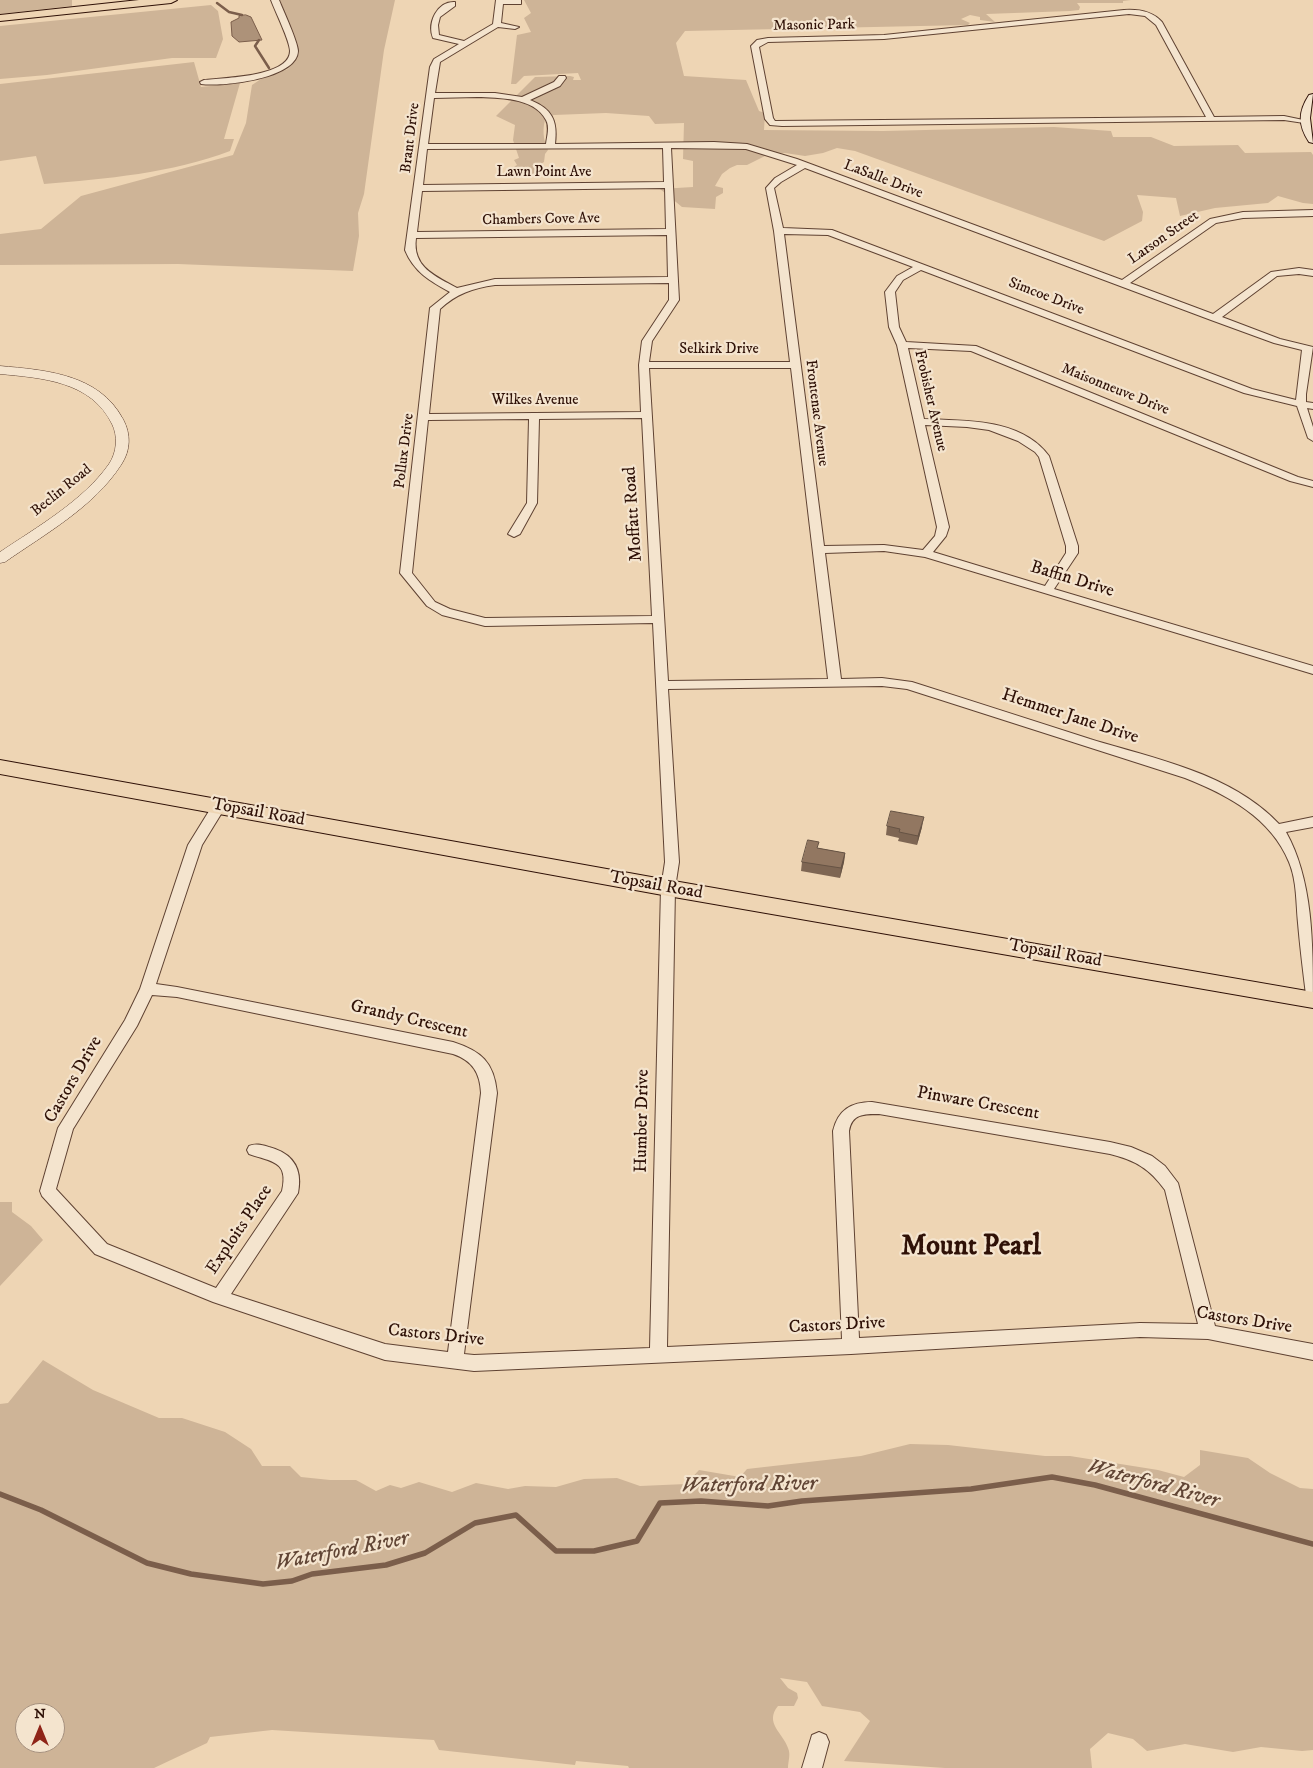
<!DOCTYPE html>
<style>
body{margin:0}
#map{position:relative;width:1313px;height:1768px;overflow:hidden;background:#eed5b4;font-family:"IM FELL DW Pica",serif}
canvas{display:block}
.north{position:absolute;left:15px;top:1703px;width:50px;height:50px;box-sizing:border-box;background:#f4e4ce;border:1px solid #a5907e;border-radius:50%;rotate:0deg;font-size:14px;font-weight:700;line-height:20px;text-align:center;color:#2f1107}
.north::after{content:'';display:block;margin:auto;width:18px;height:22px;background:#8f2418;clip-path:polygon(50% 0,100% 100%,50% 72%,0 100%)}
</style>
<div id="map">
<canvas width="1313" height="1768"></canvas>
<div class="north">N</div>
</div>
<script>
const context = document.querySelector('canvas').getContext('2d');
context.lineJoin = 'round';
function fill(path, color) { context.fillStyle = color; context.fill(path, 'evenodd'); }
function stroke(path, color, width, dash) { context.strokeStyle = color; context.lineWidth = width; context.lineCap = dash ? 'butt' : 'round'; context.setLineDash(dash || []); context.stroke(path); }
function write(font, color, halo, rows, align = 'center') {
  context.font = font + ' "IM FELL DW Pica",serif'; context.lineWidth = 4.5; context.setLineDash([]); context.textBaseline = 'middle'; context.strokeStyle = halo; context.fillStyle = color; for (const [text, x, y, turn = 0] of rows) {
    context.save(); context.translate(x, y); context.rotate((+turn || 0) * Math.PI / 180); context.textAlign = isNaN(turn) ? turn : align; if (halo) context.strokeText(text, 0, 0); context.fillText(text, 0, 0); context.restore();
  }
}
fill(new Path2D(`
 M 0,0 L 72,0 L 72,6 L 0,14 Z
 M 280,0 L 395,0 L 384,50 L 364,194 L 358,213 L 359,236 L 353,271 L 178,264 L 0,265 L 0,234 L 41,229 L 81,196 L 233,155 L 246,123 L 252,85 L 261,79 L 288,69 L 298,55 L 296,42 Z
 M 524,0 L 1131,0 L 1123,1 L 1123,3 L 1077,3 L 1080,7 L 1079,10 L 1070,11 L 986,14 L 995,22 L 980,20 L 980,17 L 970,15 L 961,19 L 970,23 L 968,25 L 685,31 L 676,43 L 684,76 L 746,80 L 759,111 L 765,113 L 764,130 L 883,131 L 1054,127 L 1111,131 L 1113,137 L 1151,137 L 1174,146 L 1238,145 L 1245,153 L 1311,152 L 1313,155 L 1313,204 L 1303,203 L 1278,196 L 1268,203 L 1215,208 L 1180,216 L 1176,198 L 1137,195 L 1143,212 L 1142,221 L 1104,241 L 855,151 L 837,148 L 823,153 L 805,156 L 785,153 L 767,155 L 747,165 L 737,165 L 730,168 L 722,174 L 715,186 L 723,188 L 723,193 L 716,197 L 715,209 L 682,207 L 660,189 L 693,187 L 693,161 L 683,159 L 684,123 L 655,124 L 649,116 L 606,113 L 554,115 L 546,117 C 542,128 543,140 548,150 L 545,154 L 544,162 L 539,165 L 541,170 L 532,175 L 513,178 L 516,173 L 512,168 L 517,165 L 514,160 L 519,158 L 513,140 L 515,125 L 496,116 L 535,77 L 570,76 L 574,77 L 573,80 L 581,80 L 578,73 L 524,76 L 516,84 L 511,84 L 517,35 L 531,32 L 524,18 L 531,13 Z
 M 211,5 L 218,11 L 223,39 L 216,58 L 172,58 L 47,75 L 0,79 L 0,26 Z
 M 194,62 L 201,87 L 240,83 L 224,139 L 234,139 L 230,151 C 172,173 106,179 44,184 L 36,156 L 0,161 L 0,84 Z
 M 0,1202 L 12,1202 L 12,1212 L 31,1226 L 43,1240 L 0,1286 Z
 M 43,1360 L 93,1390 L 159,1418 L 182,1418 L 225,1432 L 251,1449 L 262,1466 L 290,1466 L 301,1477 L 330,1480 L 356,1480 L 376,1491 L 390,1485 L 401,1488 L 419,1482 L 452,1492 L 476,1483 L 508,1489 L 525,1486 L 556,1487 L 584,1479 L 617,1478 L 640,1486 L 686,1484 L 699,1470 L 740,1477 L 747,1469 L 861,1456 L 910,1444 L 948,1445 L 1045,1456 L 1070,1456 L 1158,1470 L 1184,1477 L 1200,1465 L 1200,1450 L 1248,1458 L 1270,1473 L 1300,1488 L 1313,1489 L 1313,1750 L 1302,1751 L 1261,1747 L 1233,1752 L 1185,1744 L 1147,1751 L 1133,1739 L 1108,1733 L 1090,1749 L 1092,1768 L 945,1768 L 844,1761 L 870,1721 L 860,1712 L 822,1706 L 807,1682 L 780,1678 L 788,1688 L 797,1693 L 798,1698 L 794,1706 L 778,1706 C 764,1723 783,1733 788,1748 C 791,1755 788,1761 788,1768 L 629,1768 L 628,1766 L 576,1761 L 575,1765 L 439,1750 L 434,1740 L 272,1730 L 210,1737 L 207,1743 L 154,1768 L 0,1768 L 0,1404 L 8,1403 ZM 25,1713 L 55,1713 L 55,1743 L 25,1743 Z`), '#ceb497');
const water = new Path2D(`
 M 246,15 L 251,17 L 262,40 L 239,42 L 232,36 L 231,22 L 239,18 L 239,16 Z`);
fill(water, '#ad9279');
stroke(water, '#7b5e4b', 1);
stroke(new Path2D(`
 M 217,3 L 229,12 L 242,15
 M 259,40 L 255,46 L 269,68`), '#7b5e4b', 2.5);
stroke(new Path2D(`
 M 0,1494 L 41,1510 L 147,1563 L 191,1574 L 263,1584 L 292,1581 L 312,1574 L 386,1565 L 425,1553 L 475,1523 L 516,1515 L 556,1551 L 594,1551 L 637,1541 L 660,1503 L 701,1501 L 768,1506 L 802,1501 L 971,1489 L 1052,1477 L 1095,1485 L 1313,1544`), '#7b5e4b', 5.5);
const minor = new Path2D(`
 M 271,0 L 279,0 C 283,10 298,42 298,51 C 297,79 222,87 201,84 L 200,82 L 204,80 C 222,78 290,77 290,51 C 290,41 275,11 271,0 Z
 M 496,0 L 521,0 L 521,4 L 503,4 L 501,23 L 519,27 L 515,29 L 498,27 L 440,62 L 435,93 L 495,93 L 522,97 L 554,82 L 559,76 L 565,76 L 566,78 L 560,86 L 530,100 C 552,109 558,120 555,144 L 714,142 L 747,144 L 797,159 L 1122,280 L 1210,219 L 1243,212 L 1313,210 L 1313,216 L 1243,218 L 1216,223 L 1130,283 L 1213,314 L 1271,272 L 1299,268 L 1313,270 L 1313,276 L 1299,274 L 1277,276 L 1222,317 L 1280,339 L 1313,347 L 1306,394 L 1306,402 L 1313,403 L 1313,409 L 1307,408 L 1313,427 L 1313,441 L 1308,438 L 1297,406 L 1244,393 L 921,270 L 903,280 L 895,292 L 899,327 L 906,342 L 976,346 L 1298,477 L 1313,481 L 1313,487 L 1290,481 L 971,351 L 908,348 L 924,419 C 966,421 1021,418 1049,456 L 1078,546 L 1078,553 L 1054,589 L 1313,666 L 1313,674 L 925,557 L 884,551 L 825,553 L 841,679 L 882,678 L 912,682 C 972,701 1031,720 1090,739 C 1155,759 1231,773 1279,824 L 1313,817 L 1313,827 L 1286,832 C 1313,880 1313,944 1313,1000 L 1308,999 L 1306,995 C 1303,971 1300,947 1298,923 C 1296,903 1297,881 1289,862 C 1271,818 1228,795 1185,778 L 907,689 L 882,686 L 668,689 L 679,862 L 675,888 L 667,1347 L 842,1339 L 833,1131 C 838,1110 851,1102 872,1102 L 1110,1142 L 1131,1147 L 1152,1156 L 1165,1166 L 1178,1183 L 1215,1326 L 1313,1344 L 1313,1360 L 1208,1339 L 1140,1337 L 851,1354 L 474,1371 L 385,1360 L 213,1302 L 95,1254 L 42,1196 L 40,1191 L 58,1128 L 125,1020 L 140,989 L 188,845 L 214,803 L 224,803 L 226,806 L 202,845 L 156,984 L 177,987 L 453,1042 C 481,1051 494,1062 497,1093 L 464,1354 L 474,1355 L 650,1348 L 661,888 L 665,862 L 653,623 L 485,626 L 442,615 L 427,606 L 400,573 L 430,308 L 450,292 C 430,281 414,272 405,250 L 430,67 L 434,59 L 459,44 L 433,38 C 427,23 437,1 455,2 L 455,6 L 440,17 L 438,25 L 439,35 L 464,41 L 493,24 ZM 477,97 C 499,98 534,97 546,120 C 550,127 547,136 546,144 L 428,144 L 434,98 ZM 663,148 L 664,182 L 423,185 L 427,149 ZM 671,148 L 746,149 L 797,165 L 775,178 L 766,188 L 774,231 L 790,362 L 649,362 L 652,341 L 679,300 ZM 805,168 L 1211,320 L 1274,343 L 1302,350 L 1296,400 L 1252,389 L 832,230 L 783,228 L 774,188 L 781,182 ZM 665,188 L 666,229 L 417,232 L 422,191 ZM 784,234 L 828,235 L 913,267 L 897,276 L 885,292 L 889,327 L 897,345 L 937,527 L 935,536 L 923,550 L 884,545 L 824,546 ZM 667,235 L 668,277 L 495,279 L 457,288 C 435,276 412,267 416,238 ZM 669,283 L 669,300 L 642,341 L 639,365 L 641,412 L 429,414 L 440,309 C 456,294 473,288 495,285 ZM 649,368 L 791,368 L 828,679 L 668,681 ZM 642,418 L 652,616 L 485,618 L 450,609 L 435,602 L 412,573 L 428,420 L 529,419 L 527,503 L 508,534 L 514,537 L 520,534 L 537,503 L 539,419 ZM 925,425 L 967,427 L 989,430 L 1018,441 L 1035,452 L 1039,457 L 1066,546 L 1066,553 L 1045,586 L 933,552 L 946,536 L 949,527 ZM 152,995 L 177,997 L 453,1054 C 473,1061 480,1073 481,1093 L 448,1352 L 385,1344 L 231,1294 L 298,1193 C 303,1168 292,1153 269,1147 C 262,1145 256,1143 249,1146 L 247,1150 L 249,1154 C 272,1162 289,1161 282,1191 L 216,1288 L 107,1244 L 56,1189 L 73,1129 L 137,1026 ZM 879,1114 L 1110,1154 C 1135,1160 1150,1169 1165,1190 L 1198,1324 L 1140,1323 L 859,1338 L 849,1131 C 852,1114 863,1114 879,1114 Z
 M 1124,10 C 1139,9 1152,11 1162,22 L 1214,117 L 1284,116 L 1308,121 L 1304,123 L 1284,120 L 782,126 L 770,125 L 765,119 L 751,46 L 757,40 L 768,38 L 884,35 ZM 1129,14 L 1145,16 L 1156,25 L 1206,117 L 775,121 L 773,118 L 759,47 L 768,42 L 884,39 Z
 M 819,1732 L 826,1735 L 829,1742 L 822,1768 L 802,1768 L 812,1735 Z`);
const tertiary = new Path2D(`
 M 0,366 C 46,370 99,374 123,419 C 131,434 131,450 121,465 C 94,507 45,534 5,562 L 0,563 L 0,552 C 37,527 83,501 109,464 C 117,452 118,436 112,424 C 91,381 42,378 0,374 Z`);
const secondary = new Path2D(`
 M 1313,94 L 1310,118 L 1313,143 L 1309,142 C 1298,125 1298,112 1309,95 Z`);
const primary = new Path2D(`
 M 139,0 L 177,0 L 171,3 L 0,21 L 0,15 Z
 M 0,760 L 668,880 L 1313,992 L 1313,1008 L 668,896 L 0,774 Z`);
stroke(minor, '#5f4232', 2);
stroke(tertiary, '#5f4232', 1);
stroke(secondary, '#2f1107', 2);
stroke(primary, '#2f1107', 2);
fill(minor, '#f4e4ce');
fill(tertiary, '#f4e4ce');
fill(secondary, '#f4e4ce');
fill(primary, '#eed5b4');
fill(new Path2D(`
 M 887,826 L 922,827 L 917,845 L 898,841 L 899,838 L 886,835 Z
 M 818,848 L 845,853 L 844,862 L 840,878 L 801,871 L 802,862 Z`), '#7e6653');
fill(new Path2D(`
 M 924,817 L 922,827 L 917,845 L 918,836 Z
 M 845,853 L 844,862 L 840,878 L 841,868 Z`), '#665344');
const building = new Path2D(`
 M 891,811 L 924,817 L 918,836 L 899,832 L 900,829 L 887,826 Z
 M 808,840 L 819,842 L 817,848 L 845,853 L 841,868 L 802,862 Z`);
fill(building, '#927761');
stroke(building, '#665344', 1);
write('15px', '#2f1107', '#f4e4ce', [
 ["Masonic Park",814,26,-1],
 ["Brant Drive",411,138,-83],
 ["Lawn Point Ave",544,173],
 ["LaSalle Drive",883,180,21],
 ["Chambers Cove Ave",541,220,-1],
 ["Larson Street",1164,238,-35],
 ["Simcoe Drive",1046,297,21],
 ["Selkirk Drive",719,350],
 ["Maisonneuve Drive",1115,390,22],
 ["Wilkes Avenue",535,401],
 ["Frobisher Avenue",930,401,77],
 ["Frontenac Avenue",816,413,83],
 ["Pollux Drive",405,451,-83],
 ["Beclin Road",62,491,-39]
]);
write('18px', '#2f1107', '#f4e4ce', [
 ["Moffatt Road",634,514,-94],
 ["Baffin Drive",1072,580,17],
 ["Hemmer Jane Drive",1070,717,18],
 ["Topsail Road",258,813,10],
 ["Topsail Road",656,886,10],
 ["Topsail Road",1055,954,10],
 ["Grandy Crescent",409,1020,13],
 ["Castors Drive",74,1080,-60],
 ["Pinware Crescent",978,1104,10],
 ["Humber Drive",643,1121,-89],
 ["Exploits Place",240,1230,-56],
 ["Castors Drive",1244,1321,9],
 ["Castors Drive",837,1326,-3],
 ["Castors Drive",436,1336,6]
]);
write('italic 22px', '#614535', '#f4e4ce', [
 ["Waterford River",1153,1485,15],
 ["Waterford River",749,1486,-1],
 ["Waterford River",342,1552,-11]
]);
write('bold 28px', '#2f1107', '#f4e4ce', [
 ["Mount Pearl",971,1248]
]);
</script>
